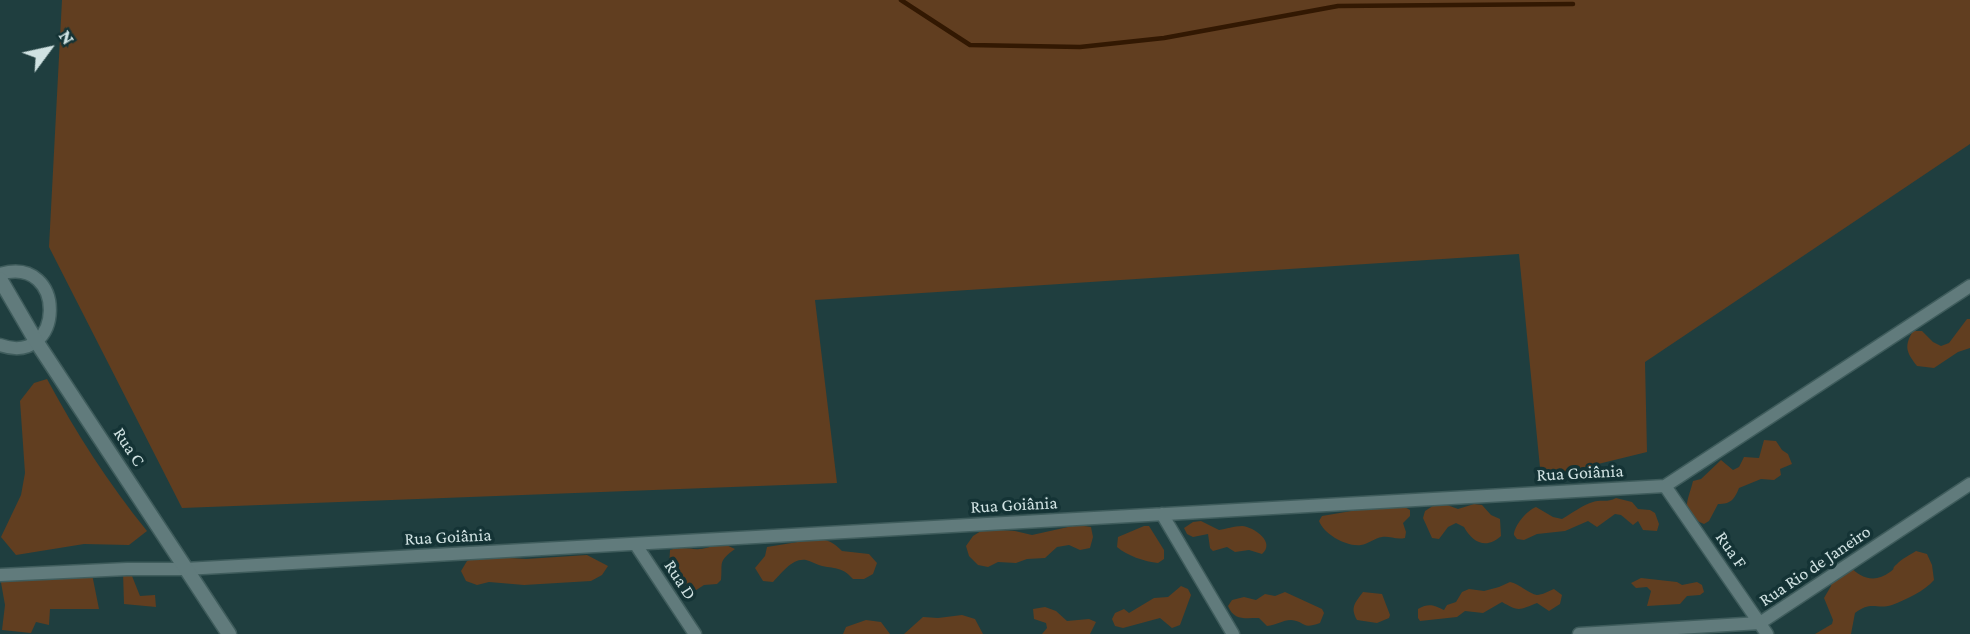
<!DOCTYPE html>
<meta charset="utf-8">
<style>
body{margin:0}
#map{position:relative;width:1970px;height:634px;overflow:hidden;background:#1f3e3f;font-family:"Crimson Pro",serif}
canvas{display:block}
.north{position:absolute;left:14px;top:14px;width:70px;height:70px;-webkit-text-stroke:5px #143335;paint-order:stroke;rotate:57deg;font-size:19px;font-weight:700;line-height:28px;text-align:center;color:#d0e2e2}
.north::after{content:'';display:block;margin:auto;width:24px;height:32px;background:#d0e2e2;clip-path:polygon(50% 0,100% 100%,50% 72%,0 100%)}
</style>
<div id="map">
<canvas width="1970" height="634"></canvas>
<div class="north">N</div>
</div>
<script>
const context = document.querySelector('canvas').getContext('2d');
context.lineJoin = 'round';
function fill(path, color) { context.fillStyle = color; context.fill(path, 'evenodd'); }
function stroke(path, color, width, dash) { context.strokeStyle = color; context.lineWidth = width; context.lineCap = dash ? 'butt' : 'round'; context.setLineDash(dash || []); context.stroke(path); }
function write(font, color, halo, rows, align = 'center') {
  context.font = font + ' "Crimson Pro",serif'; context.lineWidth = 7; context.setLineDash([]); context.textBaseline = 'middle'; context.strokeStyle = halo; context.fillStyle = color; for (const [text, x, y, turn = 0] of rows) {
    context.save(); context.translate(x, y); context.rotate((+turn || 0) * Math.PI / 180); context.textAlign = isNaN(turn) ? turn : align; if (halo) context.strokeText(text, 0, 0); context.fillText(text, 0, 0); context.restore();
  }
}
fill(new Path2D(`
 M 62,0 L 1970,0 L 1970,144 L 1645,362 L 1647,452 L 1541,478 L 1519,254 L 815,300 L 837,483 L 182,508 L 49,247 Z
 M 1967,319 L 1970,319 L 1970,348 L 1958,352 L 1934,368 L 1917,366 C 1906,352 1904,346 1913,331 L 1922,331 L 1933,342 L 1941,346 L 1949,343 Z
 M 47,379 C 76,433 109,484 147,531 L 129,545 L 84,544 L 16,555 L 1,537 L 21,495 L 25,473 L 20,401 L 34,383 Z
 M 1764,440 L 1776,441 L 1782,450 L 1788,454 L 1792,464 L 1780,469 L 1781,475 L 1774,480 L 1761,479 L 1739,488 C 1734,500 1731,504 1718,504 L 1709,521 L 1704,524 C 1678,513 1688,502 1693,481 L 1701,479 L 1721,460 L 1733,470 L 1739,467 L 1744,457 L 1759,458 Z
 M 1616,498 L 1632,502 L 1638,509 L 1650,510 L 1655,513 L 1659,524 L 1657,531 L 1643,530 L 1638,521 L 1633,525 L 1621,515 L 1615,514 L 1597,527 L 1588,521 L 1565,531 L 1537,534 L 1524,540 L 1517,539 L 1514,535 C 1514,526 1527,510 1536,507 L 1553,517 L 1562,519 C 1572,513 1583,505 1593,502 C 1602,499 1607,503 1616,498 Z
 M 1439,502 L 1458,509 L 1474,504 L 1482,505 L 1491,515 L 1500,519 L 1501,536 C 1486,550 1472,542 1464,527 L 1456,523 L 1448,527 L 1439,539 L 1432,538 L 1423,518 L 1425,511 Z
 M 1397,503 L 1410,510 L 1410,516 L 1403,523 L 1406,532 L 1405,538 C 1396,540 1390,536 1382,537 C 1375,538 1368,544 1361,545 C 1346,547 1324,534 1319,521 L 1322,516 L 1363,509 L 1370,504 Z
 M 1201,521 L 1219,530 C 1226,529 1234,526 1242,526 C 1254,527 1276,542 1262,554 L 1249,550 L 1235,552 L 1227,547 L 1213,551 L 1210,548 L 1208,534 L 1193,537 L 1187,534 L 1184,528 L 1193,522 Z
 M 1077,525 L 1091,527 L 1093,537 L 1090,548 L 1080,550 L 1069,545 L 1057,547 L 1045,558 L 1027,559 L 1016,563 L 998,562 L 988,567 L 978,565 L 969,556 L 966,546 L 973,536 L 984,529 L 1015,531 L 1032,535 Z
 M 1144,526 L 1149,526 L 1164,550 L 1164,559 L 1158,563 C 1145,562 1126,555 1117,547 L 1118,537 Z
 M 816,539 C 828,539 834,543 842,551 L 869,554 L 877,563 L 873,574 L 864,579 L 853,579 C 842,567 837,569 822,566 C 817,565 811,561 806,560 C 792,558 782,573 773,582 L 763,581 L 755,568 L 765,556 L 767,547 Z
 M 716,544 L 724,544 L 735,549 C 717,562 723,563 721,580 L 717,584 L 704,585 L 690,594 L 683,592 L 669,568 L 670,550 C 689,544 696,555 716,544 Z
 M 1916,551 L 1927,554 L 1932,565 L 1934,580 C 1925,591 1905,600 1892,605 C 1876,610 1872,600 1855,613 L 1851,634 L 1815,634 L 1832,624 L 1833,620 L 1824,598 L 1831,586 L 1832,580 L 1850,566 C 1860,579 1876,583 1890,572 C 1897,567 1890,570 1897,564 C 1901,559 1910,555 1916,551 Z
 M 587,555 L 608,566 L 602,575 L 591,581 L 524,585 L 489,582 L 477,585 L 466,581 L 461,571 L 467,561 L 477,556 L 526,559 Z
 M 123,572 L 132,576 L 140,596 L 155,595 L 156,607 L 124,604 Z
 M 92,574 L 99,609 L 50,609 L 49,625 L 36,622 L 31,633 L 2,630 L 5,605 L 0,577 Z
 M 1641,578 L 1677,582 L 1682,585 L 1697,582 L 1702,585 L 1704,592 L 1700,595 L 1687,596 L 1680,604 L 1647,606 L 1651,591 L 1647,587 L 1636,588 L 1631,583 Z
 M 1510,582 C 1520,584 1529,594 1537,595 C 1542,595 1549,591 1554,589 L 1562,595 L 1560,604 L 1549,611 L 1537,603 C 1519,610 1519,612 1502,602 L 1483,613 L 1465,611 L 1457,617 L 1420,621 L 1418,618 L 1418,609 C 1429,603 1433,605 1444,610 L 1447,605 L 1456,602 L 1462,592 L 1469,589 L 1484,591 L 1499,587 Z
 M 1181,586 L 1188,589 L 1191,595 L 1180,625 L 1172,628 L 1160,618 L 1123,628 L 1115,626 L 1112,619 L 1115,613 L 1124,609 L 1129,613 L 1154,598 L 1168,597 Z
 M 1285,592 L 1322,609 L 1324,613 L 1320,623 C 1301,630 1305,621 1291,620 C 1283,620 1276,625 1267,626 L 1259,618 C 1245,618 1234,621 1228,606 L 1232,600 L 1244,597 L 1256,600 L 1265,594 L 1275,596 Z
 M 1363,592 L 1382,594 L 1390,615 L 1389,618 L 1377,623 L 1357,620 C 1350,607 1355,603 1363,592 Z
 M 1045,607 L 1056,611 L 1067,621 L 1089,619 L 1096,622 L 1090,634 L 1042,634 L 1047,628 L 1046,623 L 1034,619 L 1033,609 Z
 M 962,615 L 975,619 L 983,634 L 904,634 L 923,617 L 938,618 Z
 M 866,620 L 881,622 L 890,634 L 902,634 L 843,634 L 846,627 Z`), '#613e20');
stroke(new Path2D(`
 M 901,0 L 970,45 L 1080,47 L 1164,38 L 1338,6 L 1573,4`), '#321802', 4.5);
const minor = new Path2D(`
 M 0,274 C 68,254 65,368 0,345
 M 1665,486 L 1767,634
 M 1162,514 L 1233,634
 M 636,545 L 695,634
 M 0,575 L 127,569 L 185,569 L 1665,486 L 1970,286
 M 1579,634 L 1760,623 L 1970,484`);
const tertiary = new Path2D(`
 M 0,279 L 36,341 L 229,634`);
stroke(minor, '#3f5c5c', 15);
stroke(tertiary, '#3f5c5c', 17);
stroke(minor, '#617b7c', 12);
stroke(tertiary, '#617b7c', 14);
write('18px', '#d0e2e2', '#143335', [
 ["Rua C",129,447,57],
 ["Rua Goiânia",1580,473,-3],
 ["Rua Goiânia",1014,505,-3],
 ["Rua Goiânia",448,537,-3],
 ["Rua F",1731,550,55],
 ["Rua Rio de Janeiro",1815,566,-34],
 ["Rua D",680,580,57]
]);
</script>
